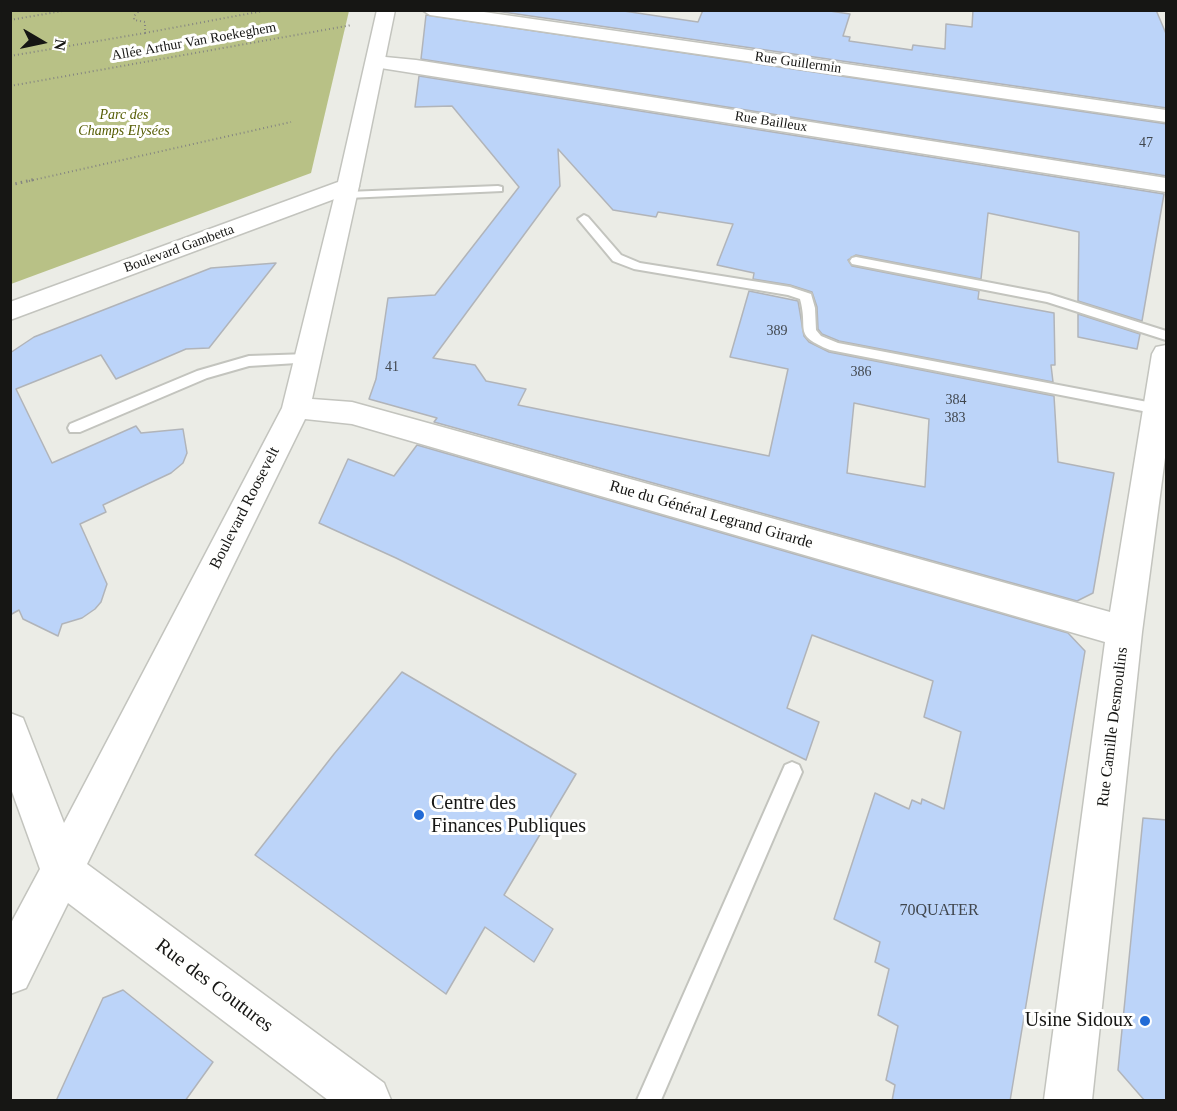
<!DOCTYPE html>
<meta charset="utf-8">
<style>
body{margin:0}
#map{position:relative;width:1177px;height:1111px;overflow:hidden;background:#ebece6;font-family:Georgia,serif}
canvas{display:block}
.frame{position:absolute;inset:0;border:12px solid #161614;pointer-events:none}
.north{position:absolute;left:12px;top:12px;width:60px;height:60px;-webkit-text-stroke:4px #fffffe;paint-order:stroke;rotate:99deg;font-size:16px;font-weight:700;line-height:24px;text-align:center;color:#161614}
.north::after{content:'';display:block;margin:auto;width:21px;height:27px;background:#161614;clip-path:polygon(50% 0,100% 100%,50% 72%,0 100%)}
</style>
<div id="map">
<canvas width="1177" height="1111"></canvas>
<div class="frame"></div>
<div class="north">N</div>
</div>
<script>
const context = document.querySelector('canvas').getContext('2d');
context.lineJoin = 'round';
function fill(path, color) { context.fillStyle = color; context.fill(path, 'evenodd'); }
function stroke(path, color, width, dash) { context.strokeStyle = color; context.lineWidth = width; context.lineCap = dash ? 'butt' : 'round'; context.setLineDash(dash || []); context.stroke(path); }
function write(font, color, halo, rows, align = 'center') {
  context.font = font + ' Georgia,serif'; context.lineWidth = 6; context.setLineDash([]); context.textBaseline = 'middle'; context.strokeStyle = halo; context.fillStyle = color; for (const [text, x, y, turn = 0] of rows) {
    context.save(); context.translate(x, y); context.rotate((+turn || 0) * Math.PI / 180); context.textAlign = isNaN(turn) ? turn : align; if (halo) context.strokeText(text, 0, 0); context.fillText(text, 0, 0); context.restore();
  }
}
fill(new Path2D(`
 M 11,10 L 349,11 L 311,173 L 11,284 Z`), '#b8c186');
const building = new Path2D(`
 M 489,10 L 617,10 L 698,22 L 703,10 L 823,10 L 850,14 L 843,36 L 850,37 L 849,41 L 912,50 L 913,45 L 945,49 L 946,24 L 972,27 L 973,10 L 1156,10 L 1167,36 L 1167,108 Z
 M 426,15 L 1167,124 L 1167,176 L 421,59 Z
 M 419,76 L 1164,194 L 1142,321 L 1078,301 L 1079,232 L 988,213 L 981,279 L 856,255 L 848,260 L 852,266 L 979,291 L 978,299 L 1054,313 L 1055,365 L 1051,365 L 1053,382 L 839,341 L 822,334 L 818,329 L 817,307 L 812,292 L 790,285 L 753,279 L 754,273 L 717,265 L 733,224 L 658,212 L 656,217 L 613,210 L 558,149 L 560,186 L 433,358 L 475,365 L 486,381 L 526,389 L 518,405 L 769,456 L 788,369 L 730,357 L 749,291 L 798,301 L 804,336 L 809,342 L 829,352 L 1054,396 L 1058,462 L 1114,473 L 1093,593 L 1077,601 L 434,422 L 437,418 L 369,399 L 376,379 L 388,298 L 435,295 L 519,187 L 452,106 L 415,107 ZM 854,403 L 929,419 L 925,487 L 847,473 Z
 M 276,263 L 209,348 L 186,349 L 116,379 L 101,355 L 16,389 L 52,463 L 136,426 L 141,433 L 183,429 L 187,453 L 183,463 L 171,473 L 103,505 L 106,512 L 80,524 L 107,584 L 101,602 L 95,609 L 82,618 L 62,624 L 58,636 L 23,619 L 19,610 L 10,615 L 10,353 L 34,337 L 211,268 Z
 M 1078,314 L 1140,334 L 1137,349 L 1078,337 Z
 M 417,445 L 1068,633 L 1085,651 L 1010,1101 L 892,1101 L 895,1085 L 886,1080 L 898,1026 L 878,1015 L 889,969 L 875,962 L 880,942 L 834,919 L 875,793 L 909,809 L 912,800 L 921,804 L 922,799 L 944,809 L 961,732 L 924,717 L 933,681 L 812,635 L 787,708 L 819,722 L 806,760 L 396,558 L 319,523 L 348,459 L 394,476 Z
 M 402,672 L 576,774 L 504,895 L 553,929 L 534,962 L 485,927 L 446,994 L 255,855 L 334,754 Z
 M 1143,818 L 1167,820 L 1167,1101 L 1145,1101 L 1118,1070 Z
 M 123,990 L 213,1062 L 185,1101 L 56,1101 L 103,998 Z`);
fill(building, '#bcd4f9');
stroke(building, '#b1b4b9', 1.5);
const service = new Path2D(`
 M 498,186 L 502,187 L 502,191 L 347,198 L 341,195 L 347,192 Z
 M 584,215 L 588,217 L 621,255 L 640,263 L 790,287 L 811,294 L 815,308 L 816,330 L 821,336 L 838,343 L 1158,404 L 1165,409 L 1158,414 L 830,350 C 792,334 809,332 800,299 L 788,295 L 634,269 L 613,261 L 578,219 Z
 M 856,257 L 1049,294 L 1166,331 L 1166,340 L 1047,302 L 852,264 L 850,261 L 852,258 Z
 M 308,354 L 313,356 L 315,359 L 313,362 L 249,366 L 207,378 L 80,432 L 70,432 L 68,428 L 70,424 L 197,371 L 249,356 Z
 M 792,762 L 799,765 L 802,772 L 661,1100 L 637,1100 L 785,765 Z`);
const minor = new Path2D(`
 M 422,10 L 470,10 L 1166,110 L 1166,122 L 430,15 Z
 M 375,56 L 416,60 L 1166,178 L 1166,192 L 368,66 L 366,62 L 368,58 Z
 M 348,179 L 356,181 L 359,186 L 312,399 L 352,402 L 1110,612 L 1152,354 L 1156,347 L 1166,345 L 1166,450 L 1142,632 L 1092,1100 L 1044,1100 L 1105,642 L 352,424 L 305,419 L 87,864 L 384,1083 L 391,1100 L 328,1100 L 68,903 L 26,988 L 10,994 L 10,925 L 40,869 L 10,786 L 10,713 L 23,718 L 64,823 L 282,408 L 337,186 L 340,181 Z`);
const secondary = new Path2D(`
 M 377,10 L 395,10 L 359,186 L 356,191 L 10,320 L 10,302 L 338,182 Z`);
stroke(service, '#c3c4be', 4);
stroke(minor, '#c3c4be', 3);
stroke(secondary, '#c3c4be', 3);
stroke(new Path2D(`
 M 10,20 L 68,10
 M 145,33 L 268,10
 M 10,35 L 10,41
 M 10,56 L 145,33 L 145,22 L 134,20 L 134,16 L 140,10
 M 10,86 L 352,25
 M 29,181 L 291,122`), '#848581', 2, [1, 3]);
stroke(new Path2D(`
 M 10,185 L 36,179`), '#848581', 3, [1.5, 4]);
fill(service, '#fff');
fill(minor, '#fff');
fill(secondary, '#fff');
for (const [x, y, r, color] of [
 [419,815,6,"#226bd6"],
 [1145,1021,6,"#226bd6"]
]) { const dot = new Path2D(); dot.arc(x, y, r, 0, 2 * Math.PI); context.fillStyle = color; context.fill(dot); stroke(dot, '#fffffe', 2); }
write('14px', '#161614', '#fffffe', [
 ["Allée Arthur Van Roekeghem",194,42,-10],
 ["Rue Guillermin",798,63,8],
 ["Rue Bailleux",771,122,9],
 ["Boulevard Gambetta",179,249,-20]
]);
write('italic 14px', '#565d04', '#fffffe', [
 ["Parc des",124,115],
 ["Champs Elysées",124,131]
]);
write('14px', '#40464d', null, [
 ["47",1146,143],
 ["389",777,331],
 ["41",392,367],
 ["386",861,372],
 ["384",956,400],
 ["383",955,418]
]);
write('16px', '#161614', '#fffffe', [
 ["Boulevard Roosevelt",245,508,-63],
 ["Rue du Général Legrand Girarde",711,515,16],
 ["Rue Camille Desmoulins",1113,727,-83]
]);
write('16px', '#40464d', null, [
 ["70QUATER",939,911]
]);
write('20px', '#161614', '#fffffe', [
 ["Centre des",431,804],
 ["Finances Publiques",431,827],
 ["Usine Sidoux",1133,1021,"right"]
], 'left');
write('20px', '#161614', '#fffffe', [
 ["Rue des Coutures",214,986,37]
]);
</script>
